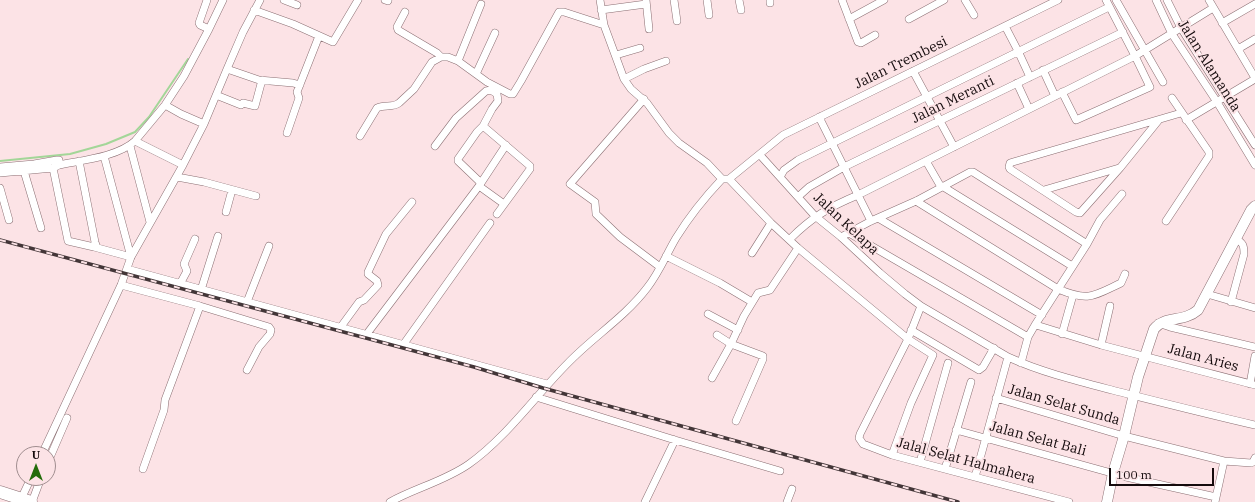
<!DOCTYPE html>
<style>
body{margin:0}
#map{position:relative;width:1255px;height:502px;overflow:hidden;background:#fce3e6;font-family:"IBM Plex Serif",serif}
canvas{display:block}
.north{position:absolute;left:16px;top:446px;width:40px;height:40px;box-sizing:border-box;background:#fce3e6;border:1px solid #a08d8f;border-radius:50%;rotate:0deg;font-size:11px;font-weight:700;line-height:16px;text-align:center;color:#150b0d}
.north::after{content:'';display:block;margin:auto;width:14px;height:18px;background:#236c0a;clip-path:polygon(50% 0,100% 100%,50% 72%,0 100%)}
.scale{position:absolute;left:1109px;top:468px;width:105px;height:18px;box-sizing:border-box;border:2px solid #150b0d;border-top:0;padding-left:5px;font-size:12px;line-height:14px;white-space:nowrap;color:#150b0d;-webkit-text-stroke:3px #fce3e6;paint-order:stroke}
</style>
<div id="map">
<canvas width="1255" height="502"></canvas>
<div class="north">U</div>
<div class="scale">100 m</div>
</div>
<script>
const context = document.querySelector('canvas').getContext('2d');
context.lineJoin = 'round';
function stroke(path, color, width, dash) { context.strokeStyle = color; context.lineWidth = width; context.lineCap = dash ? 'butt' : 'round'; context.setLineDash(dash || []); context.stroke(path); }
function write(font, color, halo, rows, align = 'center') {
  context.font = font + ' "IBM Plex Serif",serif'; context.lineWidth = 4; context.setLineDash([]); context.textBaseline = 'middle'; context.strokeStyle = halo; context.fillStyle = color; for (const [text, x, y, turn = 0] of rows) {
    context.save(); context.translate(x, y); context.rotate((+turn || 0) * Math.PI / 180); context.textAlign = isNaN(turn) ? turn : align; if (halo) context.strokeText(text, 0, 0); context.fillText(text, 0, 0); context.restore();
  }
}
stroke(new Path2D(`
 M 0,161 L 70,154 L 106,144 L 135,132 L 149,117 L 188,59`), '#a3d698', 2);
const street = new Path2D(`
 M 207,0 L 199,23 L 200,25 L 209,29
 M 284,0 L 297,5
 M 385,0 L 388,1
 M 600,0 L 604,25 L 624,79 L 631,89 L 647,103 L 669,133 L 679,143 L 707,163 L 722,179 L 729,179 L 783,135 L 1058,0
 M 646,0 L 649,29
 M 674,0 L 677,21
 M 707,0 L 709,15
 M 739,0 L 741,10
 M 770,0 L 770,3
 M 842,0 L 858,42 L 861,43 L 875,35
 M 965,0 L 974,15
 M 1116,0 L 1163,82
 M 1156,0 L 1172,34 L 1217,102 L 1255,165
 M 1167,0 L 1181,28 L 1255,145
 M 1209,0 L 1255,78
 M 254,10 L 293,24 L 333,42 L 358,0
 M 601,10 L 646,4
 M 405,12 L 397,27 L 398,30 L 437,53 L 441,57
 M 849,19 L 884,0
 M 909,19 L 944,0
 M 1222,23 L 1255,4
 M 1005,26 L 1018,51 L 1030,77
 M 1238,49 L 1255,39
 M 616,55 L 640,48
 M 458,61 L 481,4
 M 227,69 L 259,80 L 293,83 L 300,85
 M 1043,70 L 1055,96
 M 913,71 L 954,147
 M 476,74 L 495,33
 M 624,79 L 644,69 L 666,61
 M 1017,83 L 1029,109
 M 1062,92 L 1076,120 L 1150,87 L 1135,56 L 1106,0
 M 216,95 L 241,105 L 243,103 L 255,106 L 262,80
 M 644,99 L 570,184 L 595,202 L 596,214 L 620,237 L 660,267
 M 165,105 L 181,114 L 204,124
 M 819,117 L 871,221
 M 1186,120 L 1255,79
 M 1158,121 L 1120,168 L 1080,213 L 1076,212 L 1010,169 L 1009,167 L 1010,163 L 1013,162 L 1181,113
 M 287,133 L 299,98 L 297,92 L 319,36
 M 360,136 L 377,108 C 384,104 393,108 399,103 L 414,89 L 432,62 L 441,57 L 448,57 L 458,61 L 487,82 L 510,94 L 513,94 L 521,81 L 559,12 L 564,12 L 604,25
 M 135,141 L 183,165
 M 130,146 L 150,222
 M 435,146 L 456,118 L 486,91 L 491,90 L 497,94 L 498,101 L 492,109 L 483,126
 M 760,155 L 815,216 L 841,237 L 880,273 L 905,294 L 921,306 L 1008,357 C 1041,372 1077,381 1112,390 C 1160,402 1207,414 1255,425
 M 104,156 L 131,257
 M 926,161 L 941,187
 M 0,167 L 34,164 L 57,160 L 59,160 L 59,165
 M 53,168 L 68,241 L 94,247 L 96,245 L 95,242 L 79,161
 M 24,171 L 41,228
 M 0,173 L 53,168 L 59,165 C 83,160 117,157 135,141 L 165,105 L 184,76 L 209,29 L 223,0
 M 177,177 L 204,182 L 256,196
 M 780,177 L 784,170 L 798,160 L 1109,7
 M 729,179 L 771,223 L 798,248 L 908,339 L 933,355 L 911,403 L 892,455
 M 481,183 L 458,161 L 458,159 L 477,132 L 483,126 L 530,166 L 530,169 L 497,214
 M 479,186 L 504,204
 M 942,186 L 1072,266
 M 0,188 L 9,220
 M 1044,190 L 1119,168
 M 799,196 L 809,187 L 844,167 L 1123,32
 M 916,201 L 1058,289 C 1089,302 1093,296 1121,283 L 1125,274
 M 226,212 L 232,190
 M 878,218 L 1042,315
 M 1166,221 L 1209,156 L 1209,152 L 1172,98
 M 849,233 L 1028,337
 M 841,237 L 871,221 L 916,201 L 970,172 L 973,172 L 1087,244
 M 790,239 C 812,217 829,207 858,195 L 1135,56 L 1213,8
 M 94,247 L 131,257
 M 752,253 L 771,223
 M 666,256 L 720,283 L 752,302
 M 127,269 L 547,384
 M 180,284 L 187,271 L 184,264 L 195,239
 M 121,285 L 200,306 L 269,327 L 271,330 L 270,334 L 259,347 L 247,370
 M 201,290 L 218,236
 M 1207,294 L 1255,308
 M 247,302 L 269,246
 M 1231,302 L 1244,254 C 1244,245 1243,243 1236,239
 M 921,306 L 908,339 L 860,434 L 859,438 L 863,444 L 892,455 L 1069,502
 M 708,314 L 738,330
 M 1158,323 L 1170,327 L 1255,347
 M 1036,325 L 1101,345 L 1255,385
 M 340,328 L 359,302 L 364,300 L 378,285 L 377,281 L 368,274 L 368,272 L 386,234 L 412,202
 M 911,330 L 979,370 L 983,367 L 994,348
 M 1062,334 L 1073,295
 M 366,335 L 479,186 L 506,145
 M 717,335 L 731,344 L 763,356 L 763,359 L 736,421
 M 403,345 L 490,223
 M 1101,345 L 1110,306
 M 1021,363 L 1028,337 L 1035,325 L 1087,244 L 1100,220 L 1122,194
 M 712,378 L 731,344 L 744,316 L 758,293 L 770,290 L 798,248
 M 1250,384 L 1255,356
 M 536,397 L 675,440 L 780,471
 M 996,398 L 1124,436 L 1224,461 L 1251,463 L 1253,462 L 1255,458
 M 956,430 L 1126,477 L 1216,497
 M 42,454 L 121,285 L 131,257 L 183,165 L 204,124 L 227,69 L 243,32 L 260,0
 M 48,462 L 67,418
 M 920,462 L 948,363
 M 143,469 L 164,410 L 165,400 L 200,306
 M 945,469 L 971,382
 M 975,477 L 1008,357
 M 21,499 L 31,478
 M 32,502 L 41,478
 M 390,502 C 415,488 445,481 469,464 C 506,438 536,395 568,363 C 594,336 624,318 647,288 C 659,273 666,255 676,238 C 689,217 705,197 722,179
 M 645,502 L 675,440
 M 787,502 L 792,489
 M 1215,502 L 1224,461`);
const secondary = new Path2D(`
 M 1107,502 L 1113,473 L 1124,436 L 1138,377 L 1154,329 C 1165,315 1183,323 1198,310 L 1251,210 L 1255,206`);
const highway = new Path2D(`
 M 0,492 L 31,502`);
stroke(street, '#8b6f73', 8);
stroke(secondary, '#8b6f73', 11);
stroke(highway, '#8b6f73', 13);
stroke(street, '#fff', 7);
stroke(secondary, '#fff', 10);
stroke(highway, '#fff', 12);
const rail = new Path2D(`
 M 0,240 L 474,367 L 543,388 L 958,502`);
stroke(rail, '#433638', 3.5);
stroke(rail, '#fce3e6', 2, [6]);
write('14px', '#150b0d', '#fce3e6', [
 ["Jalan Trembesi",901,63,-26],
 ["Jalan Alamanda",1209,66,58],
 ["Jalan Meranti",953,100,-26],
 ["Jalan Kelapa",846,224,43],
 ["Jalan Aries",1203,358,15],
 ["Jalan Selat Sunda",1064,405,16],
 ["Jalan Selat Bali",1038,439,15],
 ["Jalal Selat Halmahera",966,461,15]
]);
</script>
